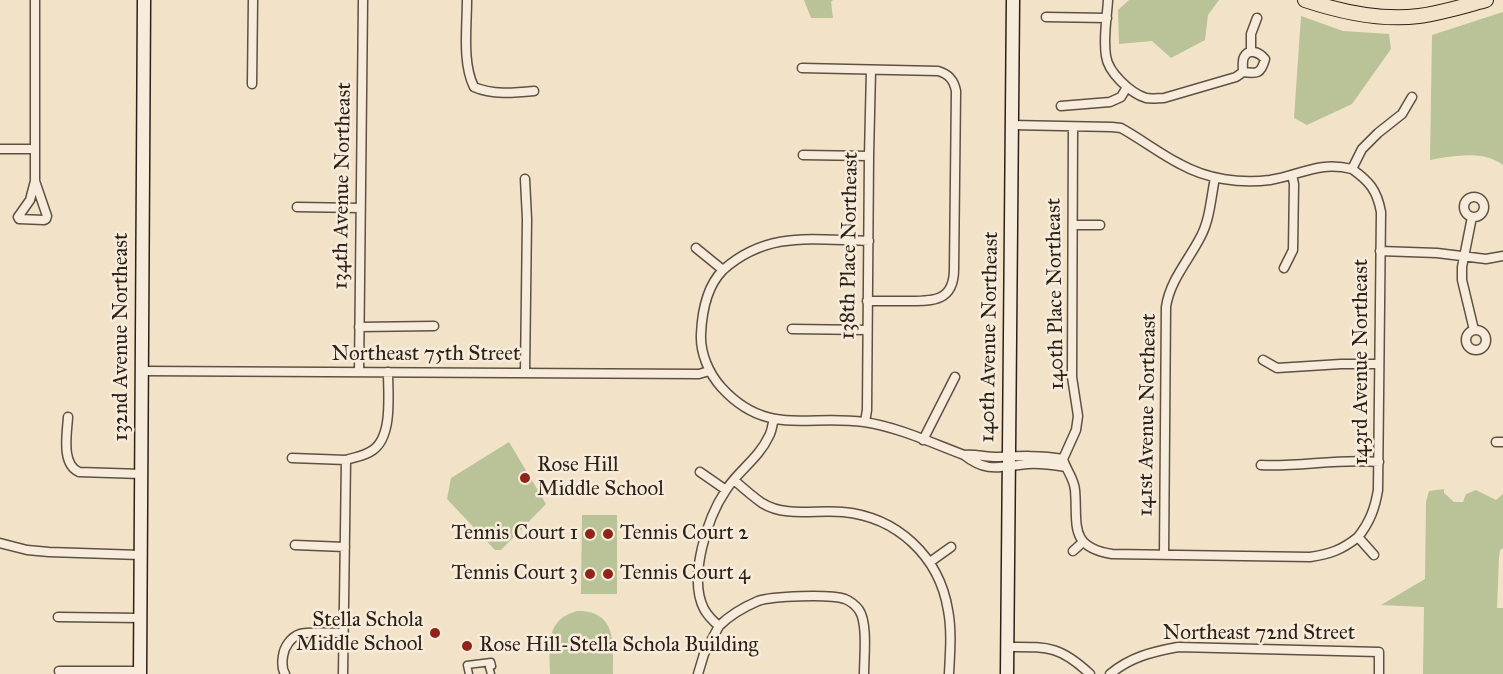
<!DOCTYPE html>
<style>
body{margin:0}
canvas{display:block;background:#f2e2c8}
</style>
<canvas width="1503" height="674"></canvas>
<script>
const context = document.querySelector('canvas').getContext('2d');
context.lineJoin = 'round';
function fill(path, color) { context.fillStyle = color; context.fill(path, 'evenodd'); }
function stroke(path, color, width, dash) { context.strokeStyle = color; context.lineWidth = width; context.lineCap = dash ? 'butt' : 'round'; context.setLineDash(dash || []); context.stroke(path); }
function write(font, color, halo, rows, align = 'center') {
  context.font = font + ' "IM FELL Great Primer",serif'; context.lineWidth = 5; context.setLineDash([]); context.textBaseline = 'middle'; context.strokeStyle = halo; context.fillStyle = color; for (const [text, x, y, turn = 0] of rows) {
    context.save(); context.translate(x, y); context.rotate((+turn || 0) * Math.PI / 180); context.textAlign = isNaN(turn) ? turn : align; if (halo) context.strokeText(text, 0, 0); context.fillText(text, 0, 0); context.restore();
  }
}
fill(new Path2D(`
 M 804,0 L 833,0 L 831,2 L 833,18 L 811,18 Z
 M 1129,0 L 1219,0 L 1208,15 L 1205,40 L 1171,58 L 1152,41 L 1119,44 L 1118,10 Z
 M 1503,12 L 1503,165 C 1482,150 1454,156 1430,160 L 1432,35 Z
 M 1301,16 L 1343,31 L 1389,34 L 1391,49 L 1352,104 L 1307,125 L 1294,118 Z
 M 509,442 L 546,504 L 501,550 L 495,550 L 447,499 L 451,478 Z
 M 1444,489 L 1444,493 L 1454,502 L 1463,502 L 1466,494 L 1476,490 L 1496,500 L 1503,494 L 1503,548 L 1500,550 L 1499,557 L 1497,608 L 1503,608 L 1503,674 L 1423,674 L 1424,607 L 1381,605 L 1425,579 L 1426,502 L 1429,491 Z
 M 582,515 L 617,515 L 617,594 L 581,594 Z
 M 577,611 C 618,610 613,646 613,674 L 550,674 C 550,647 544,620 577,611 Z`), '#b9c397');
const pedestrian = new Path2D(`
 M 469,674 L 467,665 L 491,662 L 492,666 L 489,667 L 491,674`);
const minor = new Path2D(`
 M 467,0 C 467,27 462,63 474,87 C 492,95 514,93 534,91
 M 1108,0 C 1107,18 1103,38 1106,56 C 1108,72 1130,93 1146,98 C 1152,99 1158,98 1164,98 L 1236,77 L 1243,72 C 1243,68 1242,61 1244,57 C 1249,48 1259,52 1265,59 C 1261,74 1257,74 1243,72
 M 1046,17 L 1107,18
 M 1251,52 L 1251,34 L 1257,18
 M 802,68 L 938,71 C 949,74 954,80 956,91 L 954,269 C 954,303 931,301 905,301 C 892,301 880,301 867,301
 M 252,84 L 253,0
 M 1061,106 L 1110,102 L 1121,97 L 1127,87
 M 1012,125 L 1112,127 L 1121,128 C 1141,139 1160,154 1180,164 C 1207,179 1240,184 1270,180 C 1301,175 1318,161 1352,169 L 1362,149 L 1378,133 L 1402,114 L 1412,97
 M 0,149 L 34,149
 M 803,155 L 869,156
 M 1352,169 C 1369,181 1377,190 1381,212 L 1378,490 C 1375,508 1370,522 1358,537 L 1374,555
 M 525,179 L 527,219 L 525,373
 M 35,181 L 47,216 L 46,219 L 44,220 L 19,219 L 18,217 L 30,200 L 35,181 L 35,0
 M1464 207a10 10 0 1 1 20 0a10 10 0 1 1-20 0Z
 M 297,207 L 360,208
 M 1472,217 L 1462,267 L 1462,280 L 1474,330
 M 1073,225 L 1100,225
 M 696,248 L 723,270 C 768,230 814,240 869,241
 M 1380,251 L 1437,253 L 1486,259 L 1503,256
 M 1284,268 L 1293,250 L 1294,184 L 1292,175
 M 723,270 C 707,286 702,312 701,334 C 700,353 709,374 722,388 C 767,437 808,414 864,422 C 898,427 932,443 964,455
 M 359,327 L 434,326
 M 792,329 L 867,330
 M1466 340a10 10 0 1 1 20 0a10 10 0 1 1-20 0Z
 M 1263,360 L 1277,368 L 1341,364 L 1379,364
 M 142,371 L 699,374 L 709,371
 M 359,372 L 363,0
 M 68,417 C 67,434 61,464 79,472 L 141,474
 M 865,422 L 867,410 L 869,156 L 871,70
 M 923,440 L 955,377
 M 1496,442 L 1503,442
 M 292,458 L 346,460
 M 1063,459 C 1066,470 1074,478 1075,490 C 1078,524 1068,547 1112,554 L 1310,557 C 1330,554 1342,550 1358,537
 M 1063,459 L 1076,430 L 1078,416 L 1072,377 L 1073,127
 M 1063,459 C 1041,455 1020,456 997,457 C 986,457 976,454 964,455 C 988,474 1001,466 1028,464 C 1040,463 1053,465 1066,467
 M 1261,465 C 1300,467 1339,458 1379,462
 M 700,472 L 726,490
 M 734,480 C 743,488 752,496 762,503 C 786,518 817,509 843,512 C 897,517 939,556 948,610 C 952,631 950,653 949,674
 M 0,543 L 27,550 L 49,552 L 140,555
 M 295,545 L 345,547
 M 1073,551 L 1083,542
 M 1164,555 L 1166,307 C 1170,280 1189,260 1201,236 C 1210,219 1211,197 1215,178
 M 930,562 L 951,547
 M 58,617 L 141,618
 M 719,626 C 729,616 744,607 758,601 C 772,596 830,594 845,599 C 850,601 856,606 859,610 C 868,623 864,658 864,674
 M 1007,647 C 1047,647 1059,645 1090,674
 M 59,671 L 140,671
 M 285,674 C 282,669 282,662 283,656 C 284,647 291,637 300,634 C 309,631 333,633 343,633
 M 343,674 L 346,460 C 355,457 365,456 373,450 C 393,436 388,394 388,372
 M 698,674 L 704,654 L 719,626 C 713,621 708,616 704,609 C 688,578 707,518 726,490 C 738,471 759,458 769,436 C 772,431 772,425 774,419
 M 1110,674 C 1131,657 1151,652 1178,647 L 1379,652 L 1379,674`);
const secondary = new Path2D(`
 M 140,674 L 144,0
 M 1007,674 L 1013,0`);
const primary = new Path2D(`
 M 1305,0 C 1341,12 1380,21 1419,16 C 1442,13 1464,6 1486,0`);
stroke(pedestrian, '#5e5143', 9);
stroke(minor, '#5e5143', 11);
stroke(secondary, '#2c2117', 15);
stroke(primary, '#2c2117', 16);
stroke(pedestrian, '#f7ecdb', 6);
stroke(minor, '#f7ecdb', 8);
stroke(secondary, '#f7ecdb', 12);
stroke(primary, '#f2e2c8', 14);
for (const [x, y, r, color] of [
 [525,478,6,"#8f2418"],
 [590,534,6,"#8f2418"],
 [608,534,6,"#8f2418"],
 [590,574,6,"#8f2418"],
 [608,574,6,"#8f2418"],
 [435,633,6,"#8f2418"],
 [467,646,6,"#8f2418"]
]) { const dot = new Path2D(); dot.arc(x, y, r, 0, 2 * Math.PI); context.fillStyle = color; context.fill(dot); stroke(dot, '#f7ecdb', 2); }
write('21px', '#2c2117', '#f7ecdb', [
 ["134th Avenue Northeast",343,186,-89],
 ["138th Place Northeast",850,246,-89],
 ["140th Place Northeast",1056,294,-91],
 ["132nd Avenue Northeast",122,337,-90],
 ["140th Avenue Northeast",990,337,-89],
 ["Northeast 75th Street",426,355],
 ["143rd Avenue Northeast",1362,362,-90],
 ["141st Avenue Northeast",1148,415,-89],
 ["Northeast 72nd Street",1259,634]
]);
write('21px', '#2c2117', '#f7ecdb', [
 ["Rose Hill",537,466],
 ["Middle School",537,490],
 ["Tennis Court 1",578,534,"right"],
 ["Tennis Court 2",620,534],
 ["Tennis Court 3",578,574,"right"],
 ["Tennis Court 4",620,574],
 ["Stella Schola",423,621,"right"],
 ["Middle School",423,645,"right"],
 ["Rose Hill-Stella Schola Building",479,646]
], 'left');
</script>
